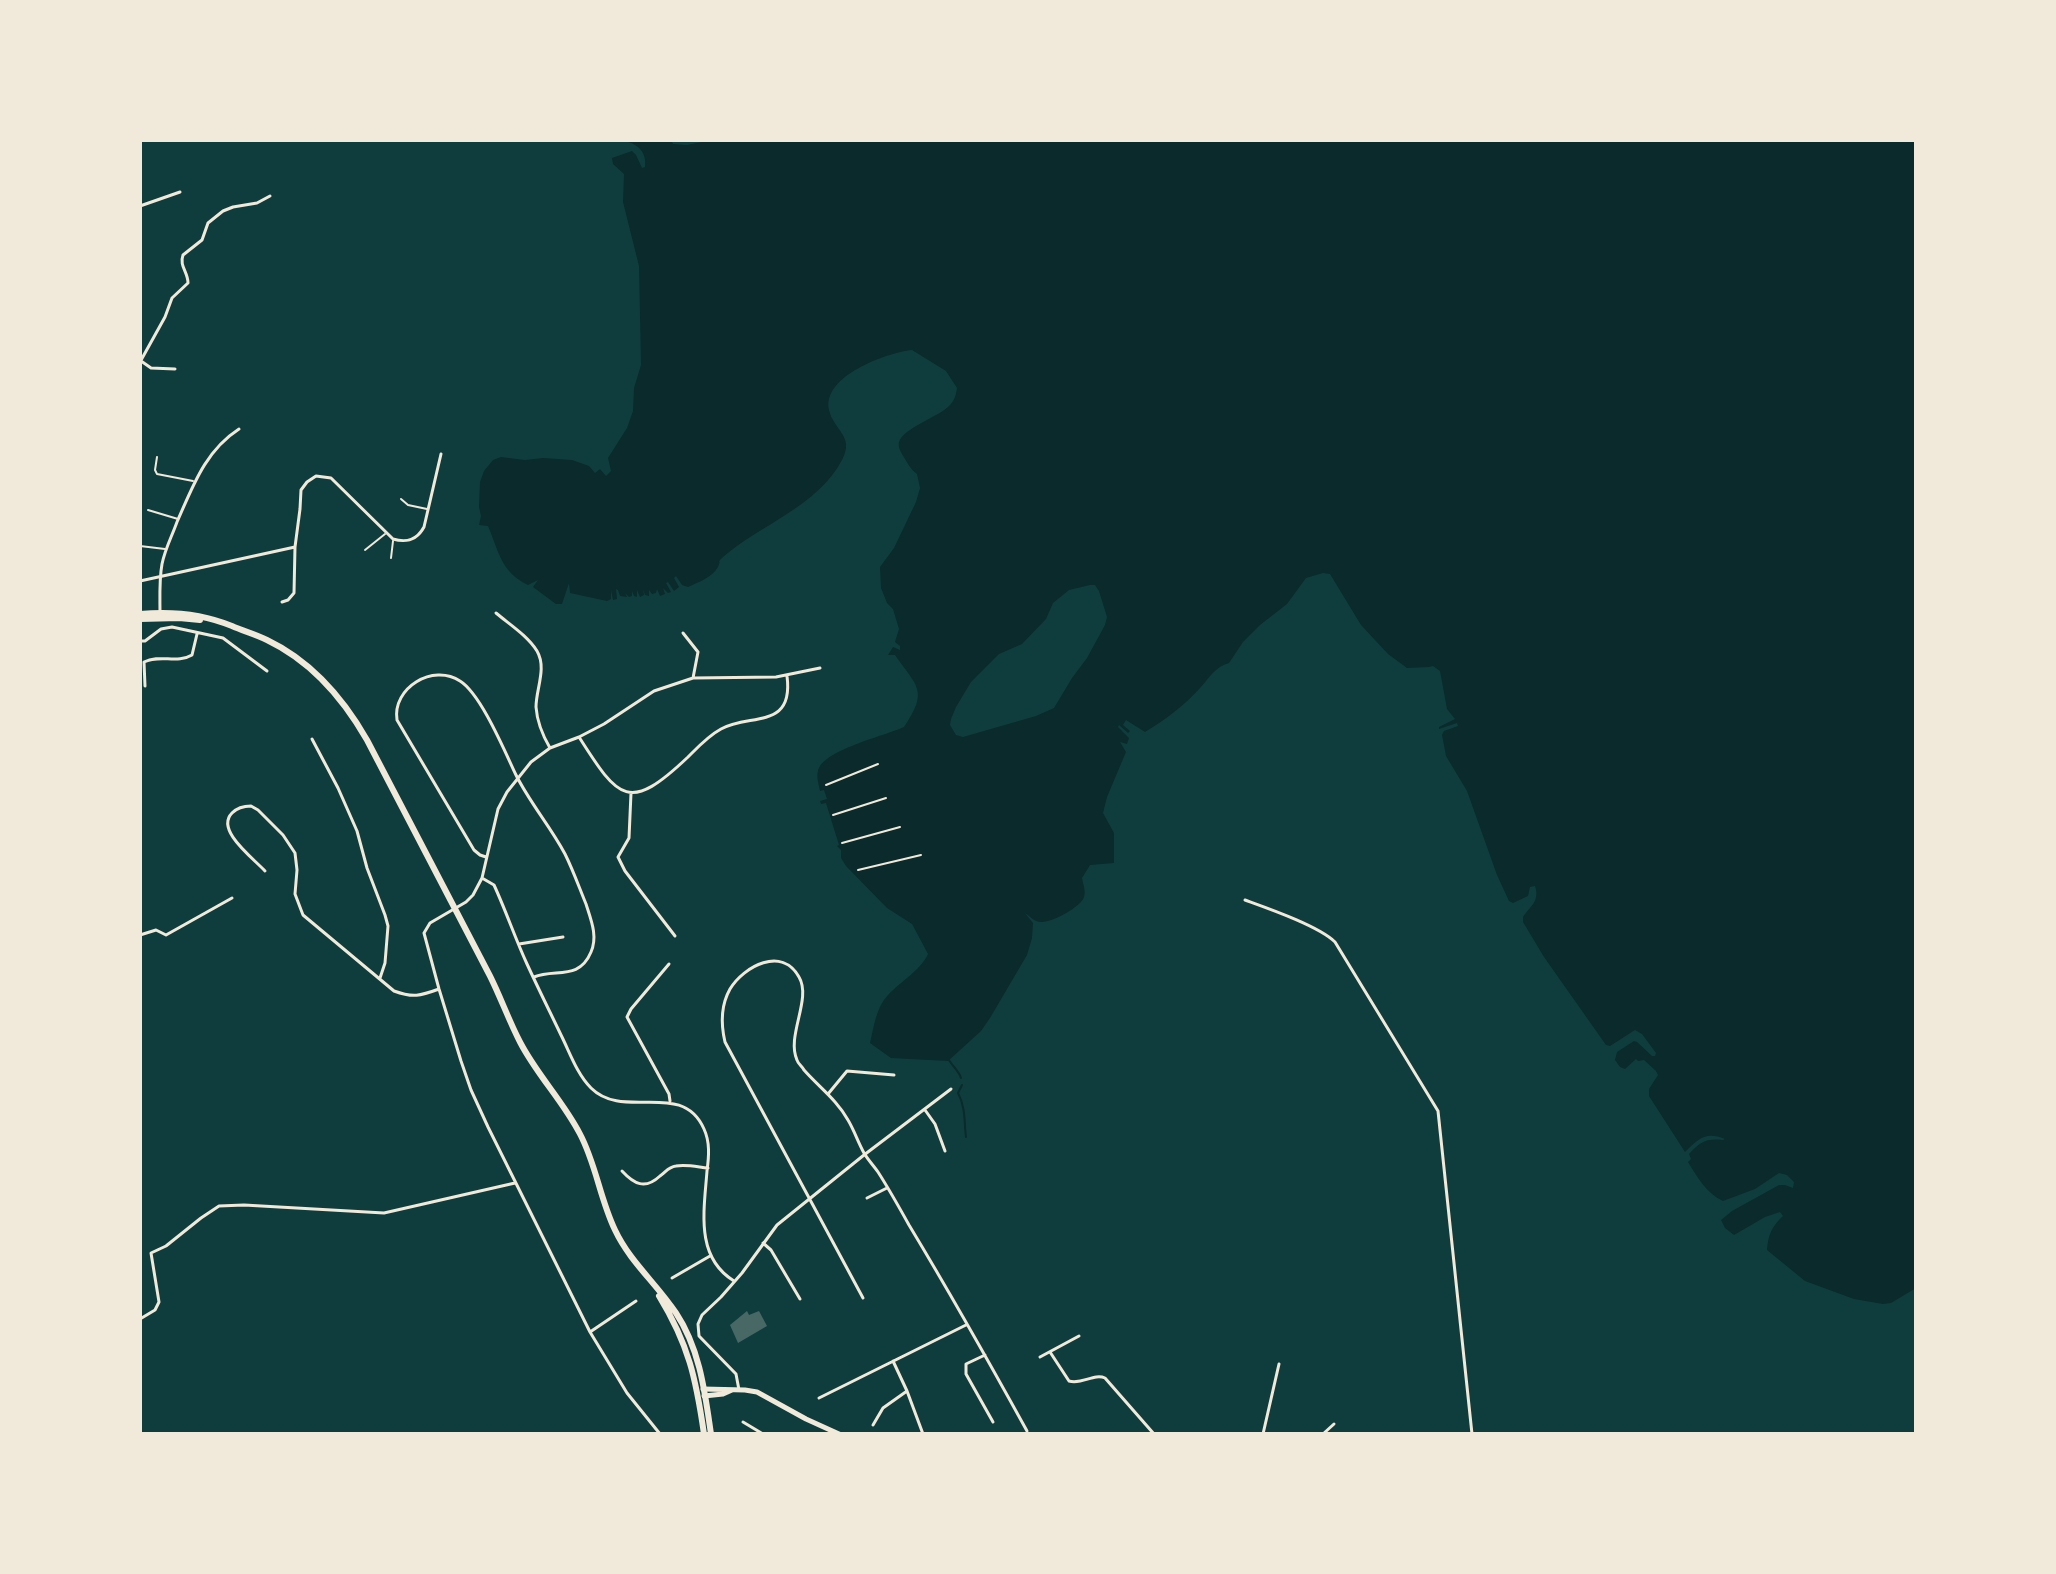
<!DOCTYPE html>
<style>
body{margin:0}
#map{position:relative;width:2056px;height:1574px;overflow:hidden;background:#0f3d3e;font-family:Spectral,serif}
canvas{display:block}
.frame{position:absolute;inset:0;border:142px solid #f1e9da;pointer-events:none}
</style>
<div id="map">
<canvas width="2056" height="1574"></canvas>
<div class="frame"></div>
</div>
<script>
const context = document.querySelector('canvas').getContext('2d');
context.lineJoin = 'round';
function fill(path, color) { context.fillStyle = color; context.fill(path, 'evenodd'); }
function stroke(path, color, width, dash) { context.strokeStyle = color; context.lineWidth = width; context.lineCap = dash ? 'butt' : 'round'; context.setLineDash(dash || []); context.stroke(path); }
fill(new Path2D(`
 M 621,140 L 671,140 L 673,144 L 687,145 L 712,140 L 1916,140 L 1916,1288 L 1891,1303 L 1883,1304 L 1854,1299 L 1805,1281 L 1767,1250 C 1768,1235 1772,1226 1783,1216 L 1780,1212 L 1765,1217 L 1734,1235 L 1725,1228 L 1721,1220 L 1732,1211 L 1779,1185 L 1785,1185 L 1793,1188 L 1794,1182 L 1787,1175 L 1779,1173 L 1755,1189 L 1723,1201 C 1706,1193 1698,1178 1688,1162 L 1691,1159 L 1689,1154 C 1700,1142 1706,1138 1723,1140 L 1725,1139 C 1706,1131 1699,1138 1685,1152 L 1649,1096 L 1649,1089 L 1658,1075 L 1656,1071 L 1644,1060 L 1638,1061 L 1636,1059 L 1625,1069 L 1620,1067 L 1615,1060 L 1617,1052 L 1634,1041 L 1637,1042 L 1652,1056 L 1655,1056 L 1656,1053 L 1642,1034 L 1635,1030 L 1610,1046 L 1606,1045 L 1544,957 L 1523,922 L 1523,917 C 1530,906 1540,902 1535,886 L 1530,887 L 1528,896 L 1513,903 L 1509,901 L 1497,875 L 1467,791 L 1446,756 L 1442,735 L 1444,731 L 1458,726 L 1457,723 L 1439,729 L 1439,727 L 1455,719 L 1447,709 L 1440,671 L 1433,666 L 1429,667 L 1407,668 L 1388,654 L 1361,625 L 1330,574 L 1323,573 L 1306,578 L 1287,604 L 1260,625 L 1243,642 L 1229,663 C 1215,667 1210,677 1201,687 C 1185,705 1165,720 1145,732 L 1126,720 L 1123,725 L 1130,731 L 1128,733 L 1119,725 L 1118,727 L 1129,738 L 1127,744 L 1120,742 L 1126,752 L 1107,797 L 1103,813 L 1114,833 L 1114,863 L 1090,865 L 1082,878 C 1083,884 1086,891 1084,897 C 1081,907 1051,923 1041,922 C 1034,922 1030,916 1025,913 L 1033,923 L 1032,938 L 1027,955 L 990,1018 L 981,1031 L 948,1061 L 891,1058 L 870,1043 C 874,1026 876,1008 888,995 C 900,982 921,970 928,954 L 912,924 L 887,908 L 846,866 L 841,858 L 841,850 L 837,846 L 839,845 L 826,803 L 821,804 L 820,801 L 827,799 L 824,790 L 820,791 C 819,785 816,777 818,771 C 822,750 885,736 904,727 C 929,690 917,687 895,655 L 888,655 L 893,647 L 900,650 L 900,646 L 895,642 L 899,629 L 893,609 L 887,603 L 881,588 L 880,567 L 894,548 L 916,502 L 920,488 L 917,474 C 910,469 907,462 902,454 C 900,450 898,447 899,442 C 903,428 939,417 950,405 C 955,400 956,394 957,388 L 946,371 L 912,350 C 886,353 822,376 829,410 C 834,431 855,436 842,460 C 818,506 760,525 723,557 C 716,564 722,559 718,567 C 712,578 698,582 688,587 L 682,585 L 676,576 L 674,578 L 679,587 L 674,591 L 668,582 L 666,583 L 671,592 L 668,593 L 663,588 L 665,594 L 660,596 L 657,589 L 656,593 L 652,594 L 649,590 L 649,596 L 645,595 L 643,589 L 644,595 L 640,597 L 637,590 L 637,597 L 634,596 L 632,591 L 632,596 L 629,597 L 625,593 L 627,597 L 620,596 L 618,590 L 616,589 L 617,599 L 613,600 L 611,590 L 611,599 L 607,601 L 570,593 L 569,583 L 562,604 L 556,604 L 533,587 L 538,580 L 528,585 C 501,572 499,552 488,526 L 479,525 L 481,516 L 479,507 L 480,482 L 484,471 L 493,460 L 501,457 L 525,460 L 543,458 L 572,460 L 589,466 L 595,473 L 600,469 L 606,476 L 611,471 L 608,458 L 627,428 L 633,411 L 634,388 L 641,365 L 639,266 L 623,202 L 624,174 L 613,164 L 612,158 L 632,151 L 636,155 L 642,168 L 645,167 C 647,150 636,143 621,140 ZM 1090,585 L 1095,585 L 1099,591 L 1107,617 L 1105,625 L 1087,658 L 1072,678 L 1054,708 L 1036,716 L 963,737 L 956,735 L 950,725 L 951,719 L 956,707 L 971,682 L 999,654 L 1022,644 L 1046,619 L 1053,603 L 1069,590 Z`), '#0a2a2b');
stroke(new Path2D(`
 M 949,1060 C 953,1067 959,1071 961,1078
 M 962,1085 L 958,1093 C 966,1108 964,1123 966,1137`), '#0a2a2b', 2);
fill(new Path2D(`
 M 747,1311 L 749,1315 L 759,1311 L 767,1326 L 738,1343 L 730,1325 Z`), '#486865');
stroke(new Path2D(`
 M 826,785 L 878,764
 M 833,815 L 886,798
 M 842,843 L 900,827
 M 858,870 L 921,855`), '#f1e9da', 2);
stroke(new Path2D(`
 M 157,457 L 155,470 L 157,474 L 193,481
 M 401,499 L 408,505 L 427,509
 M 148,510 L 178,519
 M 140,546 L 165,549
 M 365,550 L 385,534
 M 391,558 L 393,541`), '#f1e9da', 2);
stroke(new Path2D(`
 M 140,206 L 180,192
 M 141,361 L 151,368 L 175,369
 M 140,362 L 165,317 L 172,298 L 188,283 C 188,272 179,266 183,255 L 202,240 L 208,223 L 223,211 L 233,207 L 257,203 L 270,196
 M 140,581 L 295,547 L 300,509 L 301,490 L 307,482 L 316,476 L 331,478 L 393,539 C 407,543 417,540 424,527 L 441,454
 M 282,602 L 288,600 L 294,593 L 295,547
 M 496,613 C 509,624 528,636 537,651 C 547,668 536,689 536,707 C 537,721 543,736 550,748
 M 160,614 C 160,597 159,580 162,564 C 165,549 172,536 177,522 C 193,486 205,451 239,429
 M 683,633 L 698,652 L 693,678
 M 140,641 L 145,641 L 161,629 L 172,627 L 223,638 L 267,671
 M 145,686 L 144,662 C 160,654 177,664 192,655 L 197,634
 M 579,737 C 619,800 629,813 688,757 C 698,747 708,736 721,729 C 750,713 794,730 787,676
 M 312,739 L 338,788 L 357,831 L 367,868 L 385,915 L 388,926 L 385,963 L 380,978
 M 631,793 L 629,838 L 618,857 L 625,871 L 675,936
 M 486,857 L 480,855 L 474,850 L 397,720 C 392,688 433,663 460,681 C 481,694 505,752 516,775 C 530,803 550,826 565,854 C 573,870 579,887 586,904 C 591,920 598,936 591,952 C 579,981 555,968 534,977
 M 265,871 C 253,858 215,830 232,813 C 238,807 244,806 251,806 L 258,810 L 283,835 L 295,853 L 297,870 L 295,894 L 303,915 L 394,991 C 413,998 420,996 439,989
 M 482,878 L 494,885 C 506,911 515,938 527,964 C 538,988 550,1012 561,1035 C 570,1053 577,1074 591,1088 C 624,1121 682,1079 704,1129 C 710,1142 709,1156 707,1171 C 704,1211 695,1257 734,1281
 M 1245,900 C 1267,908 1319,926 1335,942 L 1438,1111 L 1472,1434
 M 140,935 L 156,930 L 166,935 L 232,898
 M 519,944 L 563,937
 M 669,964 L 631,1009 L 627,1017 L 669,1094 L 670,1101
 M 828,1094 L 847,1071 L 894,1075
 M 925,1110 L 935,1124 L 945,1151
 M 622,1171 C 634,1184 645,1190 660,1176 C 666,1172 668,1167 676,1166 C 686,1164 698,1167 708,1168
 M 867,1198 L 887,1188
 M 763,1243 L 771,1250 L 800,1299
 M 672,1278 L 710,1256
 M 863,1298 L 725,1042 C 721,1025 721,1005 730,989 C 744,966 782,946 799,977 C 812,999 786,1036 797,1060 C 798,1064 802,1066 804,1070 C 819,1087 837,1100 848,1120 C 854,1130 858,1142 864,1153 C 868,1160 874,1166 878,1172 C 889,1189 899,1207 909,1225 C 950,1293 989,1362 1027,1431
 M 140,1319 L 155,1310 L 159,1302 L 151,1253 L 166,1246 L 201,1218 L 219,1206 L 244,1205 L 384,1213 L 515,1183
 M 590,1332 L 636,1301
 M 1050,1352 L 1069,1381 C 1082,1385 1094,1373 1105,1378 L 1154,1434
 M 985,1355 L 966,1364 L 966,1374 L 993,1422
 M 1040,1357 L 1079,1336
 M 893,1361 L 907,1391 L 923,1434
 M 739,1390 L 736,1374 L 699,1336 L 698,1324 L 702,1315 L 721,1297 L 742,1273 L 777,1225 L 864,1155 L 951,1089
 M 819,1398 L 966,1325
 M 743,1422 L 763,1434
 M 873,1425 L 883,1408 L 907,1391
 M 660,1434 L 627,1393 L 590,1332 L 488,1127 L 471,1090 L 461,1061 L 439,989 L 424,933 L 430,923 L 466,902 L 473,895 L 482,878 L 498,809 L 507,792 L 531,762 L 550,748 L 579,737 L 604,724 L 654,691 L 693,678 L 776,677 L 820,668
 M 1263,1434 L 1279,1364
 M 1323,1434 L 1334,1424`), '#f1e9da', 3);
stroke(new Path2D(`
 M 703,1389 L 745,1390 L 757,1392 L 806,1419 L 839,1434
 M 704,1396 L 723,1394 L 732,1390`), '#f1e9da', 5);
stroke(new Path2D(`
 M 140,614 C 172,611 203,614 232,626 C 243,631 255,634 267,640 C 311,661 343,698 367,740 C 408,818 449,897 490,976 C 501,998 509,1021 520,1042 C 537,1075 563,1101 580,1134 C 596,1164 600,1199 615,1230 C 630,1262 657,1284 676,1313 C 700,1349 705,1393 711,1434
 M 140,619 L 179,618 L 200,620
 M 659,1296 C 689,1345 696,1379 704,1434`), '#f1e9da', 6);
</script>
